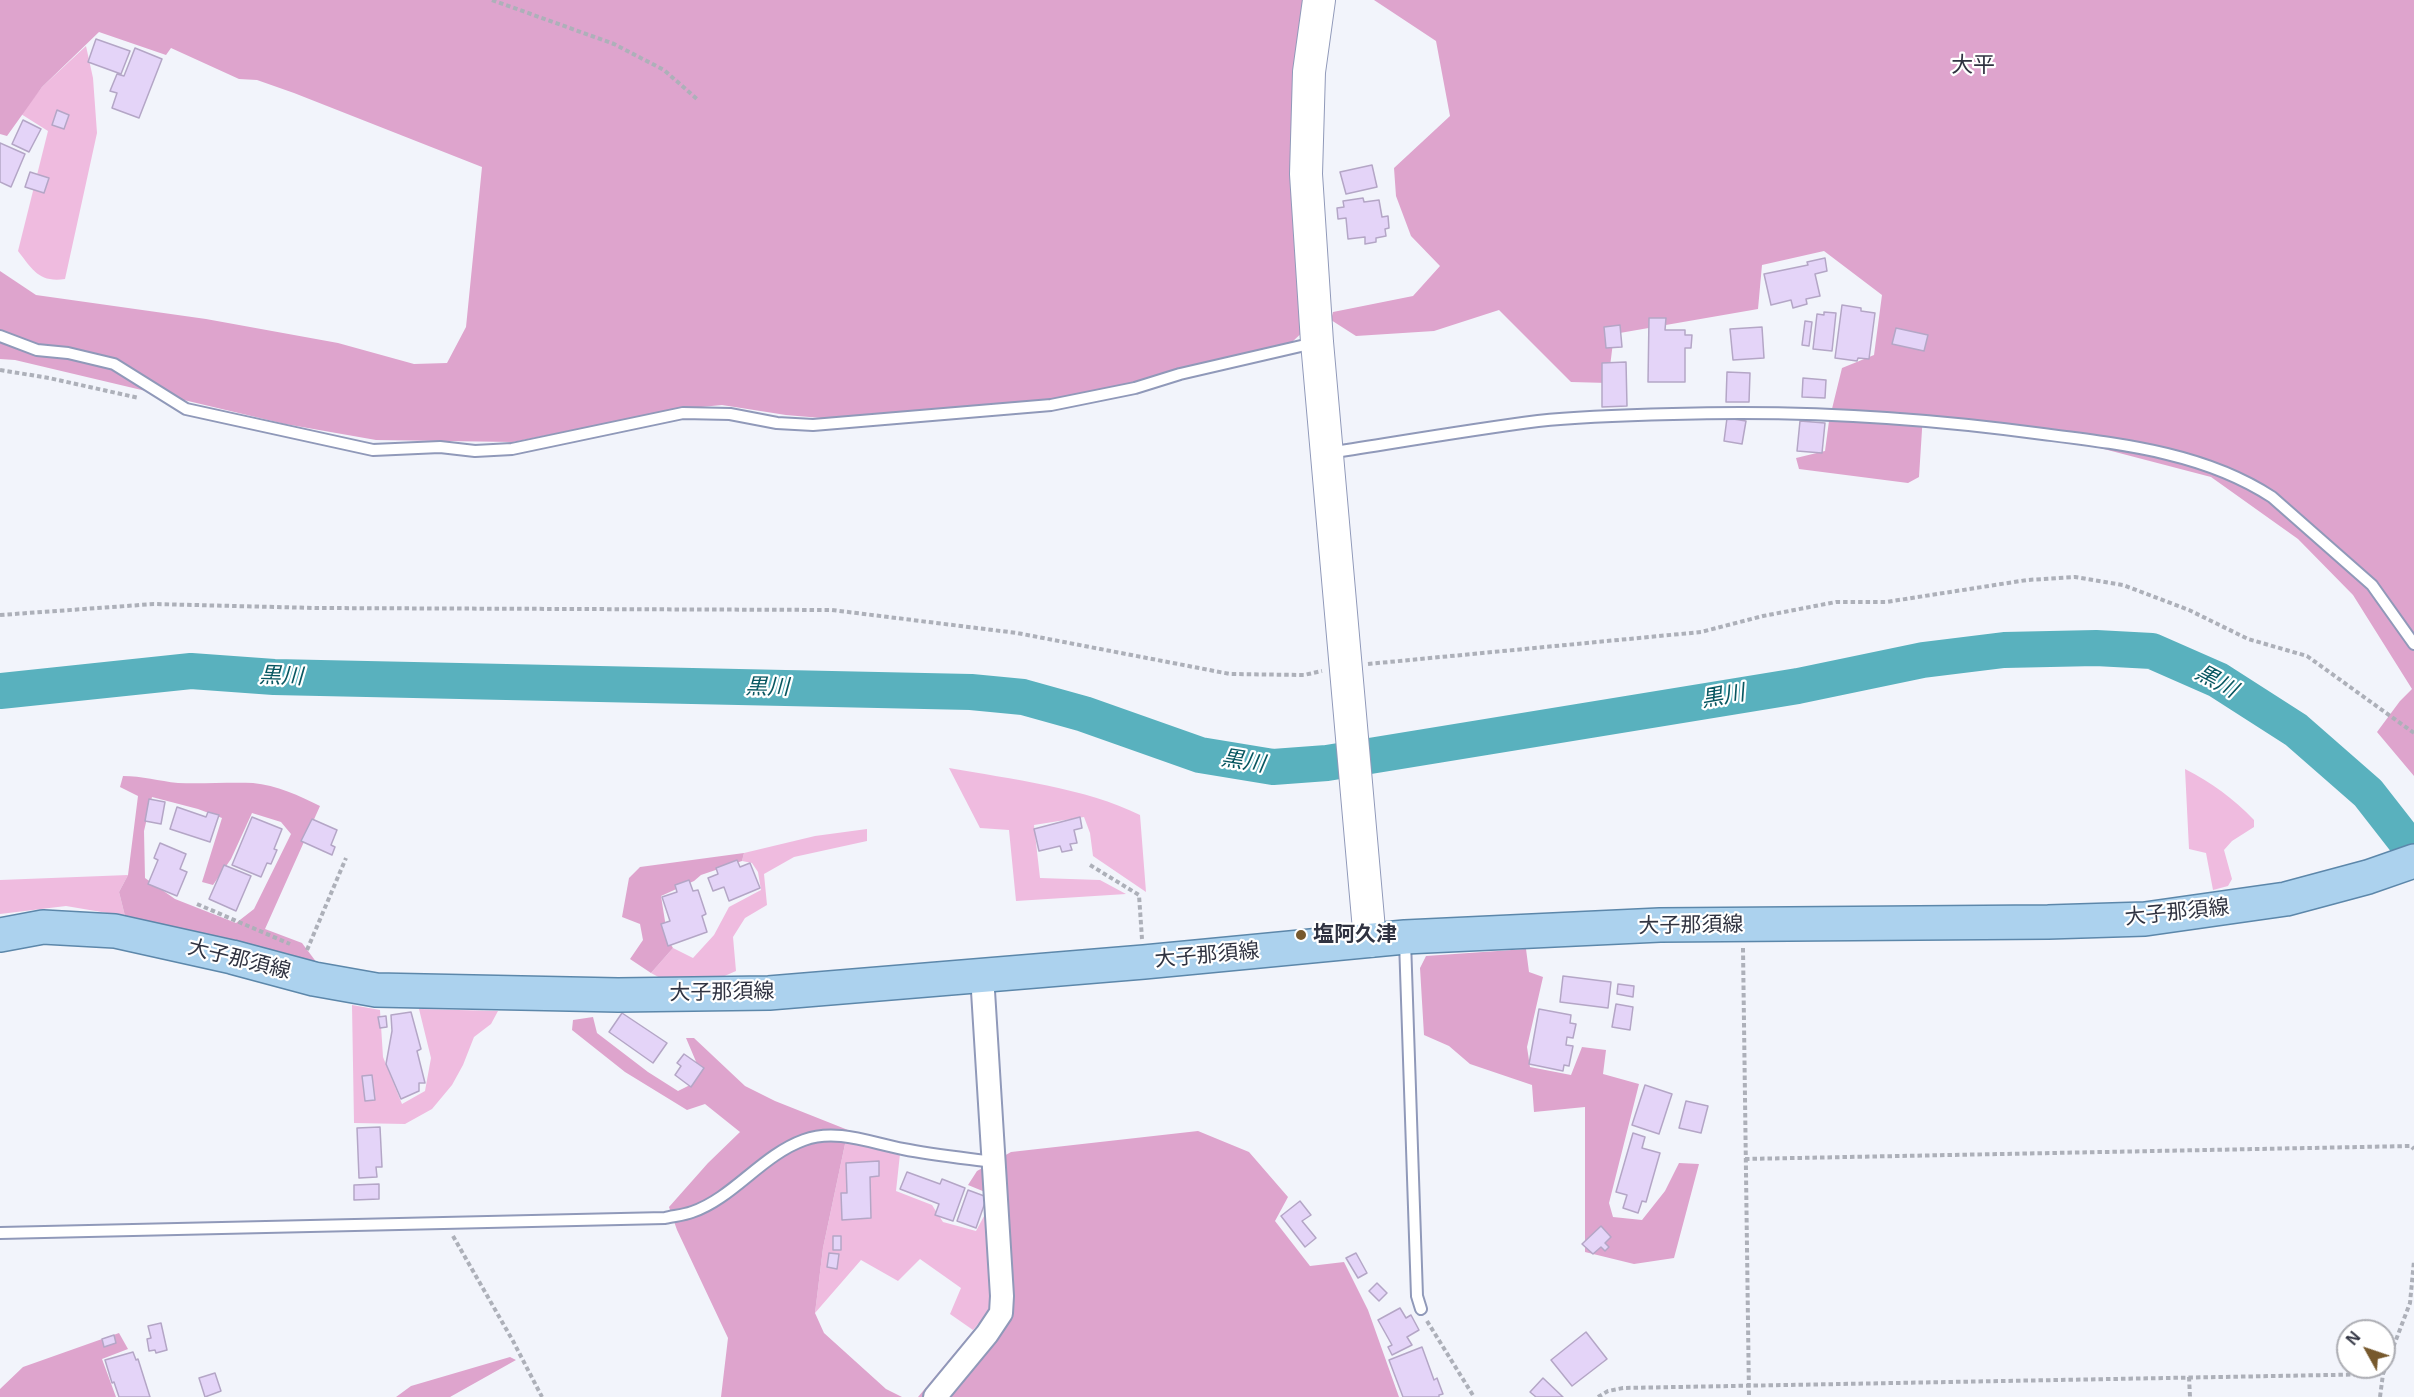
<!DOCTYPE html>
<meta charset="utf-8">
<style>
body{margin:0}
#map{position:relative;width:2414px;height:1397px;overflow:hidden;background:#f2f4fb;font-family:Arial,sans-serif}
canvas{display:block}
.north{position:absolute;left:2336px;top:1319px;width:60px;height:60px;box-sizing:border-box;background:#fff;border:2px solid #acadb3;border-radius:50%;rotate:310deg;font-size:16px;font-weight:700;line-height:24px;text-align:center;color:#303341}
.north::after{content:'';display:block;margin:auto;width:21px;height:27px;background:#77592d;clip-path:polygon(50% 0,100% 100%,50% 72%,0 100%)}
</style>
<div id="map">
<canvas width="2414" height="1397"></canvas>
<div class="north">N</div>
</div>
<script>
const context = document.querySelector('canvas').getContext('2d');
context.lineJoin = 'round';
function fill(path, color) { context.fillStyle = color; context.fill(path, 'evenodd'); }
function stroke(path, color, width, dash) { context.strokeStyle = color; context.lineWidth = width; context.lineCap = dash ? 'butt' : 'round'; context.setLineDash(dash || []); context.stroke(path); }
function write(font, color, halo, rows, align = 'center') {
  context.font = font + ' Arial,"Noto Sans JP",sans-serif'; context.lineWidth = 4.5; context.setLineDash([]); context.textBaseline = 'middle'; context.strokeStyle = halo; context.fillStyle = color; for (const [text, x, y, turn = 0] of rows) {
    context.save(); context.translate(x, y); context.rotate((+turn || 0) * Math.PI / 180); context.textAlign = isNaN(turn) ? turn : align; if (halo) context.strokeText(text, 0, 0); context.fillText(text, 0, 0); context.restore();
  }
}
fill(new Path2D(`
 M 86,46 L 93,78 L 97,133 L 65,279 C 39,283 32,269 18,251 L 48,131 L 21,114 L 42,87 Z
 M 949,768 C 1010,779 1086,788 1140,815 L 1146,892 L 1093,856 L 1090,833 L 1084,817 L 1034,825 L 1040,878 L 1100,880 L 1126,894 L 1016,901 L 1009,830 L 980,828 Z
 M 2185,769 C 2212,783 2233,798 2254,820 L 2254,827 L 2232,841 L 2224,850 L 2232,879 L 2228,886 L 2213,890 L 2206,853 L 2189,849 Z
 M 867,829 L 867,841 L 794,857 L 764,874 L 767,905 L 745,918 L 733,937 L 736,971 L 713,981 L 666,981 L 651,973 L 673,948 L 693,958 L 714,935 L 729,907 L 761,890 L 758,872 L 752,863 L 742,861 L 744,853 L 815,836 Z
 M 128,875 L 119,892 L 125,916 L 66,906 L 0,914 L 0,880 Z
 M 352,1005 L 380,1010 L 383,1057 L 402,1104 L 425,1091 L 431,1058 L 419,1009 L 498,1011 L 491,1024 L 474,1037 L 463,1065 L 452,1085 L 432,1109 L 405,1124 L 354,1123 Z
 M 848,1130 L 900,1154 L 896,1191 L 932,1205 L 943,1222 L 976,1231 L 990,1205 L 992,1308 L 973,1330 L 950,1314 L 961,1288 L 920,1259 L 898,1281 L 861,1260 L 815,1313 L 823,1248 Z`), '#efbbdf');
fill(new Path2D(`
 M 0,0 L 1306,0 L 1307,328 L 1290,344 L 1131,384 L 1060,398 L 821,418 L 786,415 L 722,405 L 670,410 L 513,442 L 376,440 L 285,424 L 15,360 L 0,359 L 0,271 L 36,295 L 206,319 L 338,343 L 414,364 L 447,363 L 466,327 L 482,167 L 294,93 L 257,80 L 239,79 L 171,48 L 166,55 L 99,32 L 42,87 L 7,136 L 0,134 Z
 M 1374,0 L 2414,0 L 2414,776 L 2377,732 L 2400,701 L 2412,689 L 2353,595 L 2298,539 L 2211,477 L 2077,442 L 1923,414 L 1919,477 L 1908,483 L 1799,469 L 1796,458 L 1825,451 L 1829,421 L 1842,368 L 1874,355 L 1882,295 L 1824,251 L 1762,265 L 1758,309 L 1614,334 L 1608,383 L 1571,382 L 1499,310 L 1434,331 L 1356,336 L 1331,320 L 1333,312 L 1413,296 L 1440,266 L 1411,236 L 1396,196 L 1394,168 L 1450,116 L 1436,41 Z
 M 123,776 C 142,776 159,781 178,783 C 203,784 229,782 253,783 C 276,785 300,796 320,806 L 265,929 L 302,943 L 320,967 L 125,916 L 119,892 L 128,875 L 138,796 L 120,787 ZM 152,797 L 198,809 L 222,818 L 202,882 L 213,885 L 231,859 L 252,813 L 281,822 L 291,834 L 254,909 L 236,923 L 175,899 L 145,878 L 144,831 Z
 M 744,853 L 742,861 L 701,875 L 694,881 L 661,896 L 668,940 L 673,948 L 651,973 L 630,959 L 643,940 L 640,924 L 622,917 L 629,878 L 640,867 Z
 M 1526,949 L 1529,972 L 1543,977 L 1527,1047 L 1530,1067 L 1571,1075 L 1582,1047 L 1606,1050 L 1603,1074 L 1639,1084 L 1609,1203 L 1613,1217 L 1642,1220 L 1665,1191 L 1679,1163 L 1699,1164 L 1674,1258 L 1634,1264 L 1585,1252 L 1585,1107 L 1534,1112 L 1532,1085 L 1470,1064 L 1449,1046 L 1424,1035 L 1420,968 L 1426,956 Z
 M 593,1017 L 597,1033 L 648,1072 L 678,1091 L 690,1085 L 700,1071 L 686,1038 L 694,1038 L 745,1086 L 775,1101 L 848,1130 L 823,1248 L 815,1313 L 824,1333 L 886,1389 L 902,1397 L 721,1397 L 728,1338 L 677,1230 L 669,1207 L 708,1163 L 740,1132 L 705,1104 L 687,1110 L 625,1072 L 572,1030 L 573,1020 Z
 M 1198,1131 L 1249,1152 L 1288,1197 L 1275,1221 L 1310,1266 L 1344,1262 L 1368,1310 L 1399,1397 L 918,1397 L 992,1308 L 990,1194 L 968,1185 L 977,1171 L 1011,1152 Z
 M 119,1333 L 128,1349 L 102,1359 L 116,1397 L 0,1397 L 0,1389 L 23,1367 Z
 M 510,1357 L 516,1360 L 450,1397 L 396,1397 L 411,1386 Z`), '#dea4cd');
stroke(new Path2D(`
 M 0,691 L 191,671 L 274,677 L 971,692 L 1023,697 L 1084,714 L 1200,755 L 1273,767 L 1327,763 L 1798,686 L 1923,660 L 2004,650 L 2096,648 L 2152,651 L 2218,680 L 2296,730 L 2368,793 L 2414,852`), '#59b1be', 36);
const building = new Path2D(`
 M 96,39 L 130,51 L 121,74 L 88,62 Z
 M 135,48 L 162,59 L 139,118 L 112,108 L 117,93 L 110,91 L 117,74 L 124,76 Z
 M 57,110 L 69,115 L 64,129 L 52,125 Z
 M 23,120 L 41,129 L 29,152 L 12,144 Z
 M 0,143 L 25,154 L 11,187 L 0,182 Z
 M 1372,165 L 1377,187 L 1346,194 L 1340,172 Z
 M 30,172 L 49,178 L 44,193 L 25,187 Z
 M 1363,198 L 1364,202 L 1379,200 L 1382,217 L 1388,216 L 1389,228 L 1385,229 L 1386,236 L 1376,238 L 1376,242 L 1365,244 L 1365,237 L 1348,239 L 1346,218 L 1338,219 L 1337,208 L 1344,207 L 1343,201 Z
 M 1825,258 L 1827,271 L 1815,274 L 1820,296 L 1806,299 L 1807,304 L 1793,308 L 1791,300 L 1771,305 L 1764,274 L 1808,265 L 1807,262 Z
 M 1842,305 L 1861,308 L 1861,311 L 1875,313 L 1869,359 L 1858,358 L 1857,361 L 1835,358 Z
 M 1824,312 L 1836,313 L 1832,351 L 1813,349 L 1817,314 L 1824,315 Z
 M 1649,318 L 1666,318 L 1665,330 L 1685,330 L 1685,335 L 1692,335 L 1691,348 L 1685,348 L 1685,382 L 1648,382 Z
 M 1805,321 L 1812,322 L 1809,346 L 1802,345 Z
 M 1620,325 L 1622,347 L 1606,348 L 1604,327 Z
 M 1762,327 L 1764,358 L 1733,360 L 1730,329 Z
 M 1896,328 L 1928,335 L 1924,351 L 1892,344 Z
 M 1626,362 L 1627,406 L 1602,407 L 1602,363 Z
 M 1727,372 L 1750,373 L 1749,402 L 1726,402 Z
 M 1803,378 L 1826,380 L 1825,398 L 1802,397 Z
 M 1727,418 L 1746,421 L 1742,444 L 1724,441 Z
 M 1800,421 L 1825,423 L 1822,453 L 1797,451 Z
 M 149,799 L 165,802 L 161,824 L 145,821 Z
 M 177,807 L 206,817 L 208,812 L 219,815 L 210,842 L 170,829 Z
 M 252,817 L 282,829 L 274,849 L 277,850 L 271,864 L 267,863 L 261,877 L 232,865 Z
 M 1080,817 L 1082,828 L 1074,830 L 1077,843 L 1070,844 L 1072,850 L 1062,852 L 1060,846 L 1039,851 L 1034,829 Z
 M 312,819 L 337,830 L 331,845 L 335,847 L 332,855 L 301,841 Z
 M 160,843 L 186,854 L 180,869 L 187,872 L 177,896 L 148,884 L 158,860 L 154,858 Z
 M 737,860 L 740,867 L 750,863 L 760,888 L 729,901 L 724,887 L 713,891 L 708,878 L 718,874 L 716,868 Z
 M 224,865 L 251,876 L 236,911 L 209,899 Z
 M 689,880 L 693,891 L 698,890 L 706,914 L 702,916 L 707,932 L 668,946 L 661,924 L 670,921 L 662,897 L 677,892 L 675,885 Z
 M 1563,976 L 1611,982 L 1608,1008 L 1560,1002 Z
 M 1618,984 L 1634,986 L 1633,997 L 1617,994 Z
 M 1616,1004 L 1633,1007 L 1630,1030 L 1612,1027 Z
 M 1539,1009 L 1571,1015 L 1570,1023 L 1576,1024 L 1573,1038 L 1567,1037 L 1566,1045 L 1573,1046 L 1569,1066 L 1564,1065 L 1563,1071 L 1529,1064 Z
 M 411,1012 L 421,1049 L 417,1051 L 425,1083 L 419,1083 L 419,1091 L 401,1099 L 386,1064 L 392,1031 L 391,1015 Z
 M 622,1013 L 667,1043 L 653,1063 L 609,1032 Z
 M 386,1016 L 387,1027 L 380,1028 L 378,1017 Z
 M 684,1054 L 704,1068 L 691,1087 L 675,1075 L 681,1066 L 677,1063 Z
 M 372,1075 L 375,1100 L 365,1101 L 362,1076 Z
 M 1645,1085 L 1672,1094 L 1659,1134 L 1632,1125 Z
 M 1686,1101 L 1708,1106 L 1701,1133 L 1679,1128 Z
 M 380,1127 L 382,1167 L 376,1167 L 377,1177 L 359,1178 L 357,1128 Z
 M 1633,1133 L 1645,1137 L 1642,1148 L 1660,1153 L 1646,1202 L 1642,1201 L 1638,1213 L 1623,1208 L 1627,1195 L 1616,1192 Z
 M 879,1161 L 879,1176 L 870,1177 L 871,1218 L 842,1220 L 841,1193 L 847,1193 L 846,1163 Z
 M 907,1172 L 940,1184 L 942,1179 L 965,1188 L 953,1221 L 935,1215 L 939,1204 L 900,1189 Z
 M 379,1184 L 379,1199 L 354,1200 L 354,1185 Z
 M 968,1190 L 987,1197 L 976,1228 L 957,1221 Z
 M 1300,1201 L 1311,1215 L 1302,1221 L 1316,1238 L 1305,1247 L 1281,1216 Z
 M 1601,1226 L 1611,1237 L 1605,1243 L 1609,1247 L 1605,1251 L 1601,1247 L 1593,1254 L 1582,1244 Z
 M 833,1236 L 841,1236 L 841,1250 L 833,1250 Z
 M 829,1253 L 839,1254 L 837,1269 L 827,1267 Z
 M 1356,1253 L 1367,1273 L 1358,1278 L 1346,1258 Z
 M 1377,1283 L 1387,1293 L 1379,1301 L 1369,1291 Z
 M 1400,1308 L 1406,1318 L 1411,1315 L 1419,1330 L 1407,1337 L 1412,1345 L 1392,1355 L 1388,1347 L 1392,1345 L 1378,1320 Z
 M 161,1323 L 167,1350 L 156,1353 L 155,1350 L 149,1351 L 147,1339 L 151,1338 L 148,1326 Z
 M 1586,1332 L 1607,1359 L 1572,1386 L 1551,1360 Z
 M 114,1335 L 116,1343 L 104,1347 L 102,1339 Z
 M 1422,1347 L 1434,1380 L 1437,1378 L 1443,1394 L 1439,1395 L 1439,1397 L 1403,1397 L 1389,1360 Z
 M 133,1352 L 136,1360 L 138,1359 L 150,1397 L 119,1397 L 114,1382 L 112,1383 L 105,1360 Z
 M 215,1373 L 221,1391 L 205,1397 L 199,1378 Z
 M 1543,1378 L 1563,1397 L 1536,1397 L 1530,1392 Z`);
fill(building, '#e4d4f8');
stroke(building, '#b4a6c6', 1.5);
const lane = new Path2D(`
 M 0,336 L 37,350 L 68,353 L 114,364 L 186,409 L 373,450 L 440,447 L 475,451 L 512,449 L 683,413 L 730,414 L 777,423 L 813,425 L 1051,405 L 1135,388 L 1180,374 L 1314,343
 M 1329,453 C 1399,442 1468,430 1538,421 C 1583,416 1628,415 1673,414 C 1797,410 1920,417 2043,434 C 2122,444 2205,453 2272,497 L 2372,585 L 2414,644
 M 1405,941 L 1417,1296 L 1421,1309
 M 0,1233 L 665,1218 C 673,1216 684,1215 692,1212 C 733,1198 762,1155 804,1140 C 836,1128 871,1143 903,1149 C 933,1155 964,1158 994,1162`);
const street = new Path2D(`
 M 935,1397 L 987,1334 L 1001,1313 L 1002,1296 L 982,975`);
const secondary = new Path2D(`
 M 1319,0 L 1309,72 L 1306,174 L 1317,342 L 1370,941`);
const primary = new Path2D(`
 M 0,935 L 43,927 L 115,931 L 232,957 L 314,979 L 376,990 L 618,995 L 769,993 L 1144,962 L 1405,937 L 1660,925 L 2048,922 L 2145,919 L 2286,899 L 2368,877 L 2414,861`);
stroke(lane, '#9099b9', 14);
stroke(street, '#9099b9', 26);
stroke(secondary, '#9099b9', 34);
stroke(primary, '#5c87aa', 36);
stroke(new Path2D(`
 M 492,0 L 614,44 L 664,70 L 697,99
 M 0,370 L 49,378 L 139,398
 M 0,615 L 154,604 L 315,608 L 832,610 L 1017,633 L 1230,674 L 1304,675 L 1322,671
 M 1368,664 L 1701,632 L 1763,616 L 1836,602 L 1886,602 L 2027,580 L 2075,577 L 2123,585 L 2189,610 L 2248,639 L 2307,656 L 2414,733
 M 1090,865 L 1139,895 L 1142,939
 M 197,904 L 290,944
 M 1743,948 L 1749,1397
 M 307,950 L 346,858
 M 1745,1159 L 2411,1146 L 2414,1149
 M 453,1236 L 513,1341 L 542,1397
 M 1427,1321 L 1474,1397
 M 2189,1377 L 2190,1397
 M 1598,1397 L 1608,1391 L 1623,1388 L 2383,1374
 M 2380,1397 L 2383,1374 L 2410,1303 L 2414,1261`), '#adb0b9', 4, [4.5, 3]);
stroke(lane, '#fff', 10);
stroke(street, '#fff', 22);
stroke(secondary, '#fff', 32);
stroke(primary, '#acd2ee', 33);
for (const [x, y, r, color] of [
 [1301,935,6,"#77592d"]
]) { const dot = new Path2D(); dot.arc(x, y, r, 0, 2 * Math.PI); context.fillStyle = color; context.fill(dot); stroke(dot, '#fff', 2); }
write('21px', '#303341', '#fff', [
 ["大子那須線",2177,913,-6],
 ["大子那須線",1691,926,-1],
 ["大子那須線",1207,956,-5],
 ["大子那須線",239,960,14],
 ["大子那須線",722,993,-1]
]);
write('bold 21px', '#303341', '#fff', [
 ["塩阿久津",1313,935]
], 'left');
write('22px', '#303341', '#fff', [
 ["大平",1973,66]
]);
write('italic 22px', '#085761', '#fff', [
 ["黒川",281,677,2],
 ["黒川",2216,682,28],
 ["黒川",767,688,1],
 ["黒川",1723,697,-10],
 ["黒川",1243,762,9]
]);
</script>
